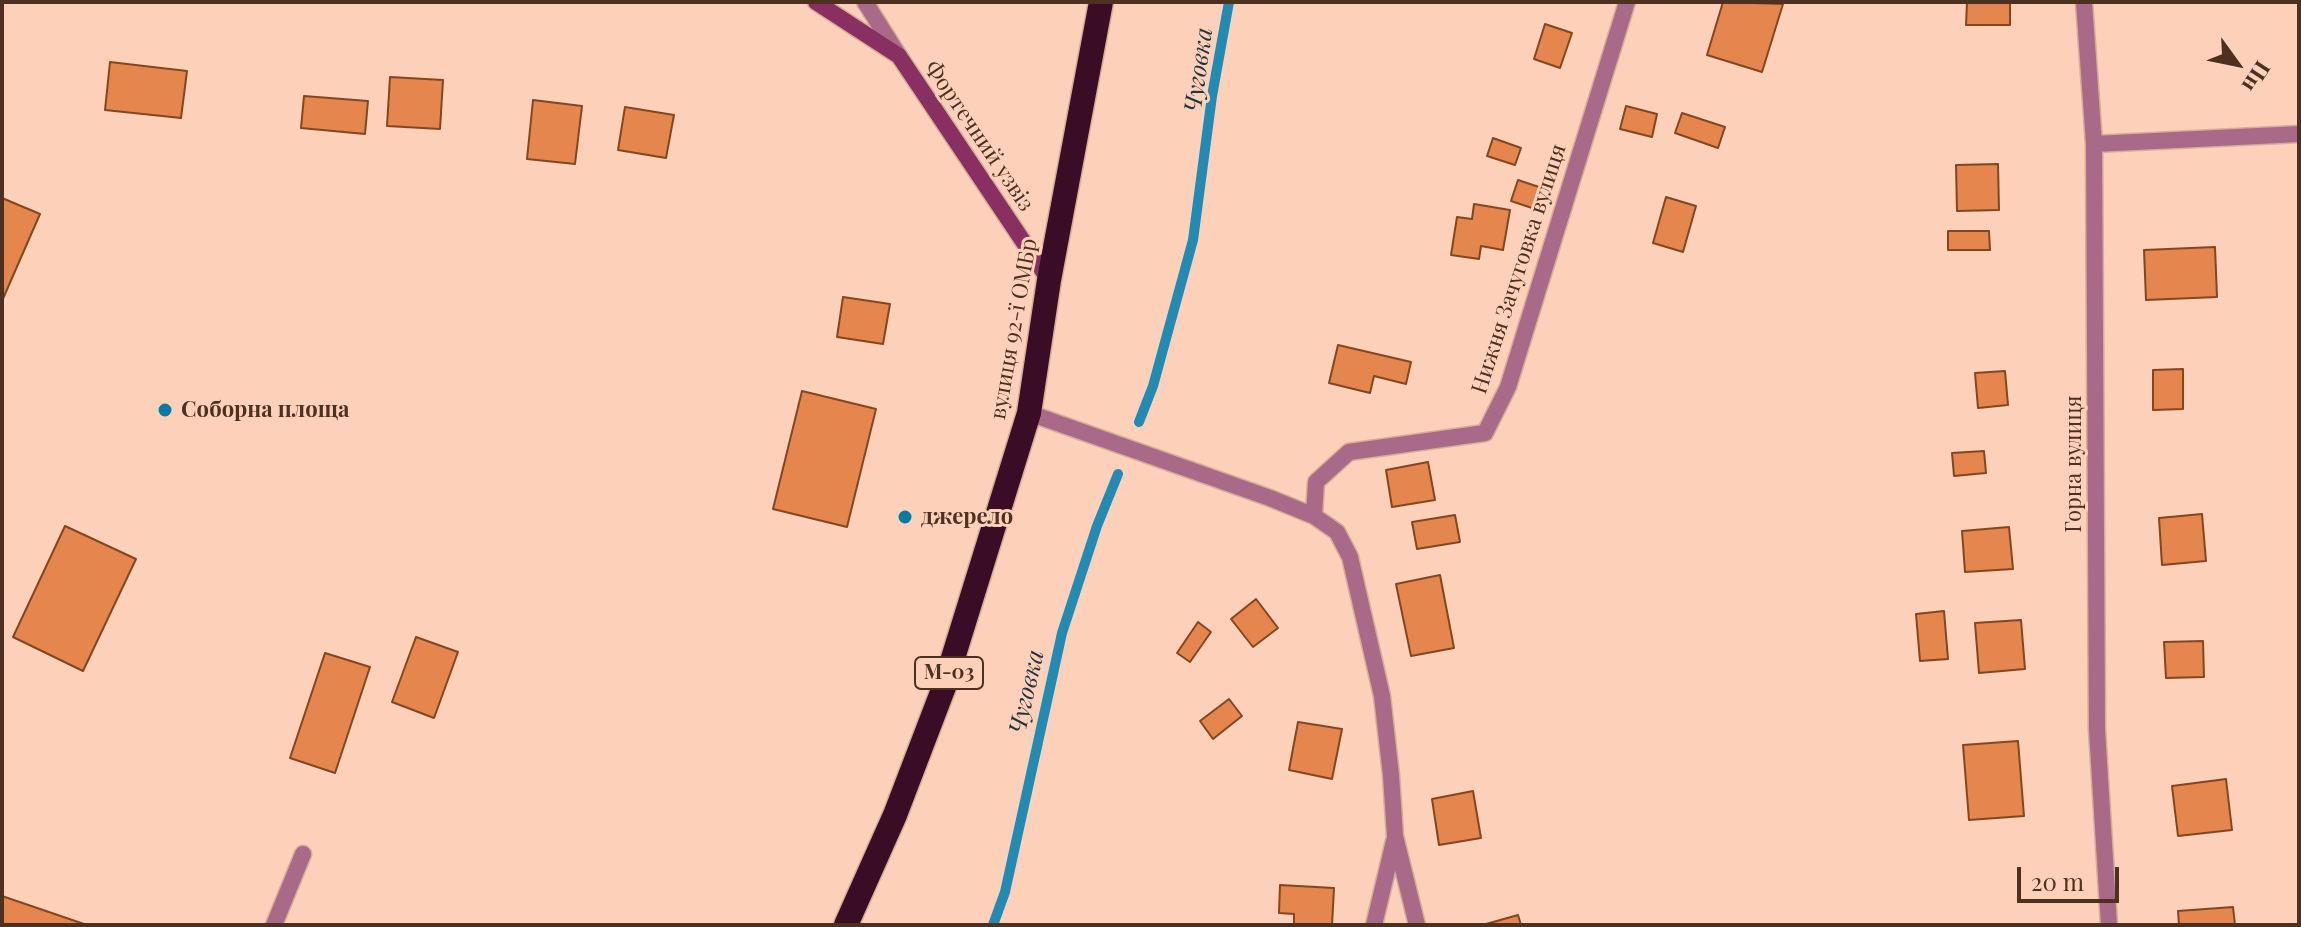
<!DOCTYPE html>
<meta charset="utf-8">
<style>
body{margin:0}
#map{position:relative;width:2301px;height:927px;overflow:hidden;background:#fdd0b9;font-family:"Playfair Display",serif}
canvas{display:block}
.frame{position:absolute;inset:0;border:4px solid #4d3020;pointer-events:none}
.north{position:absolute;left:2197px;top:24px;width:80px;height:80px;-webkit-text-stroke:6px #fdd0b9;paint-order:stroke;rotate:123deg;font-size:22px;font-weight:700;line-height:32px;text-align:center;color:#4d3020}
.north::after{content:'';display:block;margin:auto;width:28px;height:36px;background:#4d3020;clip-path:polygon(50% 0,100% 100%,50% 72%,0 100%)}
.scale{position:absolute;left:2017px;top:867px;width:102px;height:36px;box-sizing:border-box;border:4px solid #4d3020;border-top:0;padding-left:10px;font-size:24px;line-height:28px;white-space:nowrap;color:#4d3020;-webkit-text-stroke:6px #fdd0b9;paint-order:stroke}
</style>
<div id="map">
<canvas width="2301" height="927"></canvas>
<div class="frame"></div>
<div class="north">Пн</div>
<div class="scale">20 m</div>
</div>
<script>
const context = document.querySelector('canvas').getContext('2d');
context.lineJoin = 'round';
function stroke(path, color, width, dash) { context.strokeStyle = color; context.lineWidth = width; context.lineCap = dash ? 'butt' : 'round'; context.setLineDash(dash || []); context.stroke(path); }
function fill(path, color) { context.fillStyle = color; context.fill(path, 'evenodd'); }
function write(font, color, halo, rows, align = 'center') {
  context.font = font + ' "Playfair Display",serif'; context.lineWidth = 6; context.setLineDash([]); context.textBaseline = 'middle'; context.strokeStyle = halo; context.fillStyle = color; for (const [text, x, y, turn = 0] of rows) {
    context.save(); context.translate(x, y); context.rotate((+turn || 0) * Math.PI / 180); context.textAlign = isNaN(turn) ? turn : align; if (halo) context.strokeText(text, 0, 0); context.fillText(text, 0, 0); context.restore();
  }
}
stroke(new Path2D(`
 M 1139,422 L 1153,386 L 1193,240 L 1212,96 L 1229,2
 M 993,925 L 1005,892 L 1062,633 L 1097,526 L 1118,474`), '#218bb4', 10);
const building = new Path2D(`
 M 1723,2 L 1783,4 L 1762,72 L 1707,55 Z
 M 1967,2 L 2010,2 L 2010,25 L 1966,25 Z
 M 1545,24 L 1572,33 L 1560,68 L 1534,59 Z
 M 110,62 L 187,71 L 181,118 L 105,110 Z
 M 390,77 L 443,80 L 440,129 L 387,126 Z
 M 304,96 L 368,101 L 365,134 L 301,128 Z
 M 533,100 L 582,106 L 575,164 L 527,159 Z
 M 1626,106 L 1657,114 L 1652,137 L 1620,129 Z
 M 625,107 L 674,115 L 666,158 L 618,150 Z
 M 1682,113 L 1725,127 L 1718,148 L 1675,133 Z
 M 1493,138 L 1521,148 L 1515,165 L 1487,156 Z
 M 1998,164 L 1999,210 L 1957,211 L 1956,165 Z
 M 1518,180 L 1542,188 L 1535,209 L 1511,201 Z
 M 1666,197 L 1696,206 L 1683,252 L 1653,243 Z
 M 2,198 L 40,214 L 2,301 Z
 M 1474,204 L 1510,210 L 1503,250 L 1481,246 L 1479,259 L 1451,255 L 1457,217 L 1472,219 Z
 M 1948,231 L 1989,231 L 1990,250 L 1948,250 Z
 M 2215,247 L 2217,297 L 2146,300 L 2144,250 Z
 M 843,297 L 890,304 L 883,344 L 837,337 Z
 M 1338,345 L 1411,362 L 1406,384 L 1374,376 L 1370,393 L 1329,383 Z
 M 2183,369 L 2183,409 L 2153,410 L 2153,370 Z
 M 2005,371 L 2008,405 L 1978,408 L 1975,373 Z
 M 802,391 L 876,409 L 847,527 L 773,509 Z
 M 1984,451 L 1986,473 L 1954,476 L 1952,453 Z
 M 1428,462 L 1435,500 L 1392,507 L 1386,470 Z
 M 2202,514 L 2206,561 L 2162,565 L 2159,518 Z
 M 1455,515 L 1460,542 L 1417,549 L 1412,522 Z
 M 65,526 L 136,559 L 83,671 L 13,637 Z
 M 2009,527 L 2013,569 L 1965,572 L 1962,531 Z
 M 1440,575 L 1454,648 L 1411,656 L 1396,584 Z
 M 1256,599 L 1278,628 L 1253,647 L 1231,619 Z
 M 1944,611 L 1948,659 L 1920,661 L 1916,614 Z
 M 2021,620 L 2025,669 L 1979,673 L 1975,623 Z
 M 1198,622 L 1211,632 L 1190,662 L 1177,653 Z
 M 416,637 L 458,652 L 434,718 L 392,702 Z
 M 2203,641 L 2204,677 L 2166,678 L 2164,642 Z
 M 325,653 L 370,667 L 335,773 L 290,758 Z
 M 1229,699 L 1242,716 L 1213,739 L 1200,721 Z
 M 1298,722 L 1342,729 L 1332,779 L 1289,770 Z
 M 2018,741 L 2024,816 L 1969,820 L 1963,745 Z
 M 2226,779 L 2232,830 L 2178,836 L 2172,786 Z
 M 1473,791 L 1481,838 L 1439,845 L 1432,799 Z
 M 1280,885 L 1334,888 L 1332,925 L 1294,925 L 1294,914 L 1279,913 Z
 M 2,896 L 87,925 L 2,925 Z
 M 2233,907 L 2235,925 L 2179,925 L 2178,911 Z
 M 1518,915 L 1521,925 L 1486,925 L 1486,924 Z`);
fill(building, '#e5864e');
stroke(building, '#84461f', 2);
const street = new Path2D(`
 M 865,2 L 899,56
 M 2084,2 L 2094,144 L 2097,730 L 2109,925
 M 2094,144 L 2299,134
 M 1029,413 L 1270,498 L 1314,516 L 1337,532 L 1350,557 L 1382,696 L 1391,775 L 1395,836 L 1417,925
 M 1314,516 L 1316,482 L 1349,452 L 1485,433 L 1508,387 L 1627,2
 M 274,925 L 303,854
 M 1374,925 L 1394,841`);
const secondary = new Path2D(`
 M 816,2 L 899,56 L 1049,280`);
const highway = new Path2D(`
 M 846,925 L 895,815 L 944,687 L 1029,413 L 1049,280 L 1101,2`);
stroke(street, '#d6ad97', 19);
stroke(secondary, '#d6ad97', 19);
stroke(highway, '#d6ad97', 27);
stroke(street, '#a86a88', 16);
stroke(secondary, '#892f61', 16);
stroke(highway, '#3a0c26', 24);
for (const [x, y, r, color] of [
 [165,410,8,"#057ca4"],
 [905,517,8,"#057ca4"]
]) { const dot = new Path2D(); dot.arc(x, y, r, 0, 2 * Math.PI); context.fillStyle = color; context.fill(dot); stroke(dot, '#fdd0b9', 3); }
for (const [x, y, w] of [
 [949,673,68]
]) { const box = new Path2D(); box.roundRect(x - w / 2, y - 16, w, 32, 6); context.fillStyle = '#fdd0b9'; context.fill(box); stroke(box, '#4d3020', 2); }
write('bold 20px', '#4d3020', null, [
 ["М-03",949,673]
]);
write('22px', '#4d3020', '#fdd0b9', [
 ["Фортечний узвіз",979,136,56],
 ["Нижня Зачуговка вулиця",1519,269,-72],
 ["вулиця 92-ї ОМБр",1014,329,-80],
 ["Горна вулиця",2074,464,-90]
]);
write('bold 22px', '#4d3020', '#fdd0b9', [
 ["Соборна площа",181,410],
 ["джерело",921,517]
], 'left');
write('italic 24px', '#203640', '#fdd0b9', [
 ["Чуговка",1199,70,-82],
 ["Чуговка",1027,692,-77]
]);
</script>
